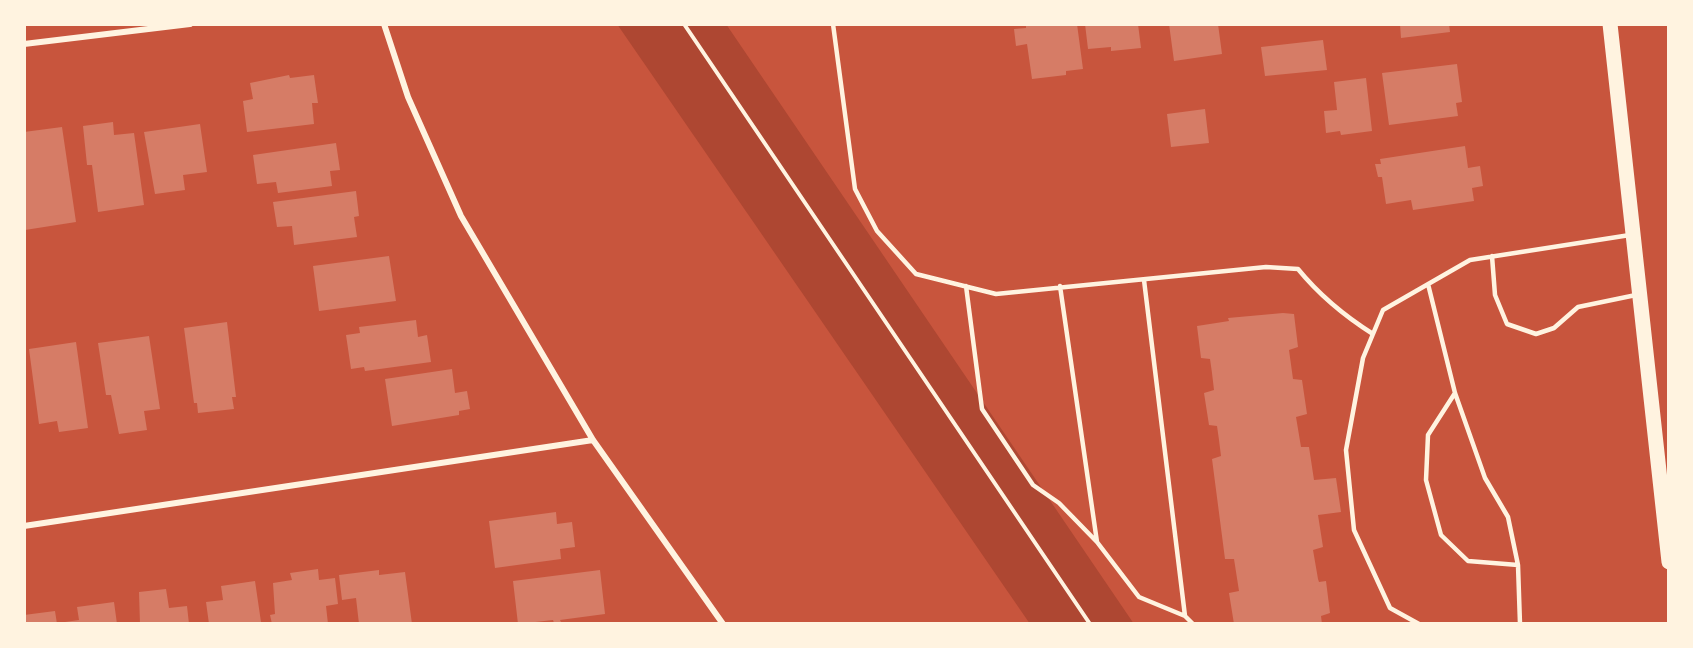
<!DOCTYPE html>
<style>
body{margin:0}
#map{position:relative;width:1693px;height:648px;overflow:hidden;background:#c8553d;font-family:Manrope,sans-serif}
canvas{display:block}
.frame{position:absolute;inset:0;border:26px solid #fff3e0;pointer-events:none}
</style>
<div id="map">
<canvas width="1693" height="648"></canvas>
<div class="frame"></div>
</div>
<script>
const context = document.querySelector('canvas').getContext('2d');
context.lineJoin = 'round';
function fill(path, color) { context.fillStyle = color; context.fill(path, 'evenodd'); }
function stroke(path, color, width, dash) { context.strokeStyle = color; context.lineWidth = width; context.lineCap = dash ? 'butt' : 'round'; context.setLineDash(dash || []); context.stroke(path); }
fill(new Path2D(`
 M 617,24 L 726,24 L 1134,624 L 1030,624 Z`), '#ae4732');
fill(new Path2D(`
 M 1026,24 L 1077,24 L 1083,69 L 1066,71 L 1066,75 L 1032,79 L 1027,44 L 1016,46 L 1014,29 L 1026,28 Z
 M 1085,24 L 1138,24 L 1141,48 L 1111,51 L 1111,47 L 1088,49 Z
 M 1169,24 L 1218,24 L 1222,54 L 1174,61 Z
 M 1400,24 L 1449,24 L 1450,32 L 1401,38 Z
 M 1323,40 L 1327,70 L 1265,76 L 1261,47 Z
 M 1457,64 L 1462,102 L 1456,103 L 1458,116 L 1389,125 L 1382,73 Z
 M 289,75 L 290,78 L 314,75 L 318,103 L 312,103 L 314,124 L 247,132 L 243,101 L 253,99 L 250,83 Z
 M 1366,78 L 1372,131 L 1341,135 L 1340,131 L 1326,133 L 1324,111 L 1337,110 L 1334,82 Z
 M 1205,109 L 1209,143 L 1171,147 L 1167,114 Z
 M 113,122 L 114,135 L 134,133 L 144,205 L 98,212 L 92,165 L 87,165 L 83,126 Z
 M 200,124 L 207,172 L 183,175 L 185,190 L 155,194 L 144,132 Z
 M 62,127 L 76,222 L 25,230 L 24,132 Z
 M 336,143 L 340,170 L 330,171 L 332,186 L 278,193 L 276,182 L 257,184 L 253,155 Z
 M 1465,146 L 1468,168 L 1480,166 L 1483,186 L 1472,188 L 1474,201 L 1413,210 L 1411,200 L 1386,204 L 1382,177 L 1378,177 L 1375,164 L 1381,164 L 1380,159 Z
 M 356,191 L 359,216 L 354,217 L 357,237 L 294,245 L 292,226 L 277,227 L 273,202 Z
 M 389,256 L 396,301 L 319,311 L 313,266 Z
 M 1283,313 L 1294,314 L 1298,347 L 1289,350 L 1293,379 L 1302,380 L 1307,414 L 1296,417 L 1301,447 L 1309,447 L 1314,480 L 1336,478 L 1341,512 L 1318,515 L 1323,547 L 1313,550 L 1318,579 L 1319,582 L 1326,581 L 1330,613 L 1321,616 L 1322,624 L 1234,624 L 1229,593 L 1239,591 L 1234,559 L 1225,559 L 1212,459 L 1221,456 L 1219,440 L 1217,426 L 1209,425 L 1204,393 L 1214,390 L 1212,373 L 1210,359 L 1201,358 L 1197,326 L 1229,321 L 1228,318 Z
 M 416,320 L 418,337 L 427,335 L 431,362 L 365,371 L 364,367 L 351,369 L 346,335 L 360,333 L 359,327 Z
 M 227,322 L 236,397 L 232,397 L 234,409 L 198,413 L 197,403 L 194,403 L 184,328 Z
 M 149,336 L 160,409 L 144,411 L 147,430 L 119,434 L 111,395 L 106,395 L 98,343 Z
 M 76,342 L 88,428 L 59,432 L 57,421 L 39,424 L 29,349 Z
 M 452,369 L 455,393 L 467,391 L 470,409 L 459,411 L 459,415 L 392,426 L 385,379 Z
 M 556,512 L 557,524 L 572,522 L 575,547 L 560,549 L 561,559 L 495,568 L 489,521 Z
 M 318,569 L 319,580 L 335,578 L 338,604 L 326,606 L 328,624 L 272,624 L 270,615 L 275,614 L 273,583 L 292,580 L 290,573 Z
 M 379,570 L 379,575 L 405,572 L 412,624 L 359,624 L 356,598 L 342,600 L 339,575 Z
 M 600,570 L 605,614 L 560,620 L 561,622 L 554,623 L 553,620 L 518,624 L 513,581 Z
 M 255,581 L 261,622 L 209,624 L 206,602 L 223,600 L 221,586 Z
 M 166,589 L 169,608 L 187,606 L 189,624 L 140,624 L 139,592 Z
 M 114,602 L 117,624 L 65,624 L 65,622 L 79,620 L 77,607 Z
 M 55,611 L 57,624 L 24,624 L 24,615 Z`), '#d67c66');
stroke(new Path2D(`
 M 684,24 L 1090,624`), '#fff3e0', 4);
stroke(new Path2D(`
 M 833,24 L 855,189 L 877,231 L 916,274 L 996,294 L 1266,267 L 1298,269 C 1320,296 1343,315 1373,334
 M 1492,256 L 1495,295 L 1507,324 L 1536,334 L 1554,328 L 1578,307 L 1636,295
 M 1144,280 L 1185,616
 M 1428,284 L 1455,393 L 1485,478 L 1508,517 L 1518,565 L 1468,561 L 1441,535 L 1426,480 L 1428,435 L 1455,393
 M 966,286 L 982,409 L 1033,485 L 1059,503 L 1097,542 L 1139,597 L 1185,616 L 1193,624
 M 1060,286 L 1097,542
 M 1518,565 L 1520,624
 M 1419,624 L 1390,608 L 1354,530 L 1346,450 L 1363,358 L 1383,310 L 1470,260 L 1630,235`), '#fff3e0', 4.5);
stroke(new Path2D(`
 M 384,24 L 408,97 L 461,216 L 593,440 L 723,624
 M 24,44 L 190,24
 M 24,526 L 593,440`), '#fff3e0', 6);
stroke(new Path2D(`
 M 1610,24 L 1669,562`), '#fff3e0', 15);
</script>
